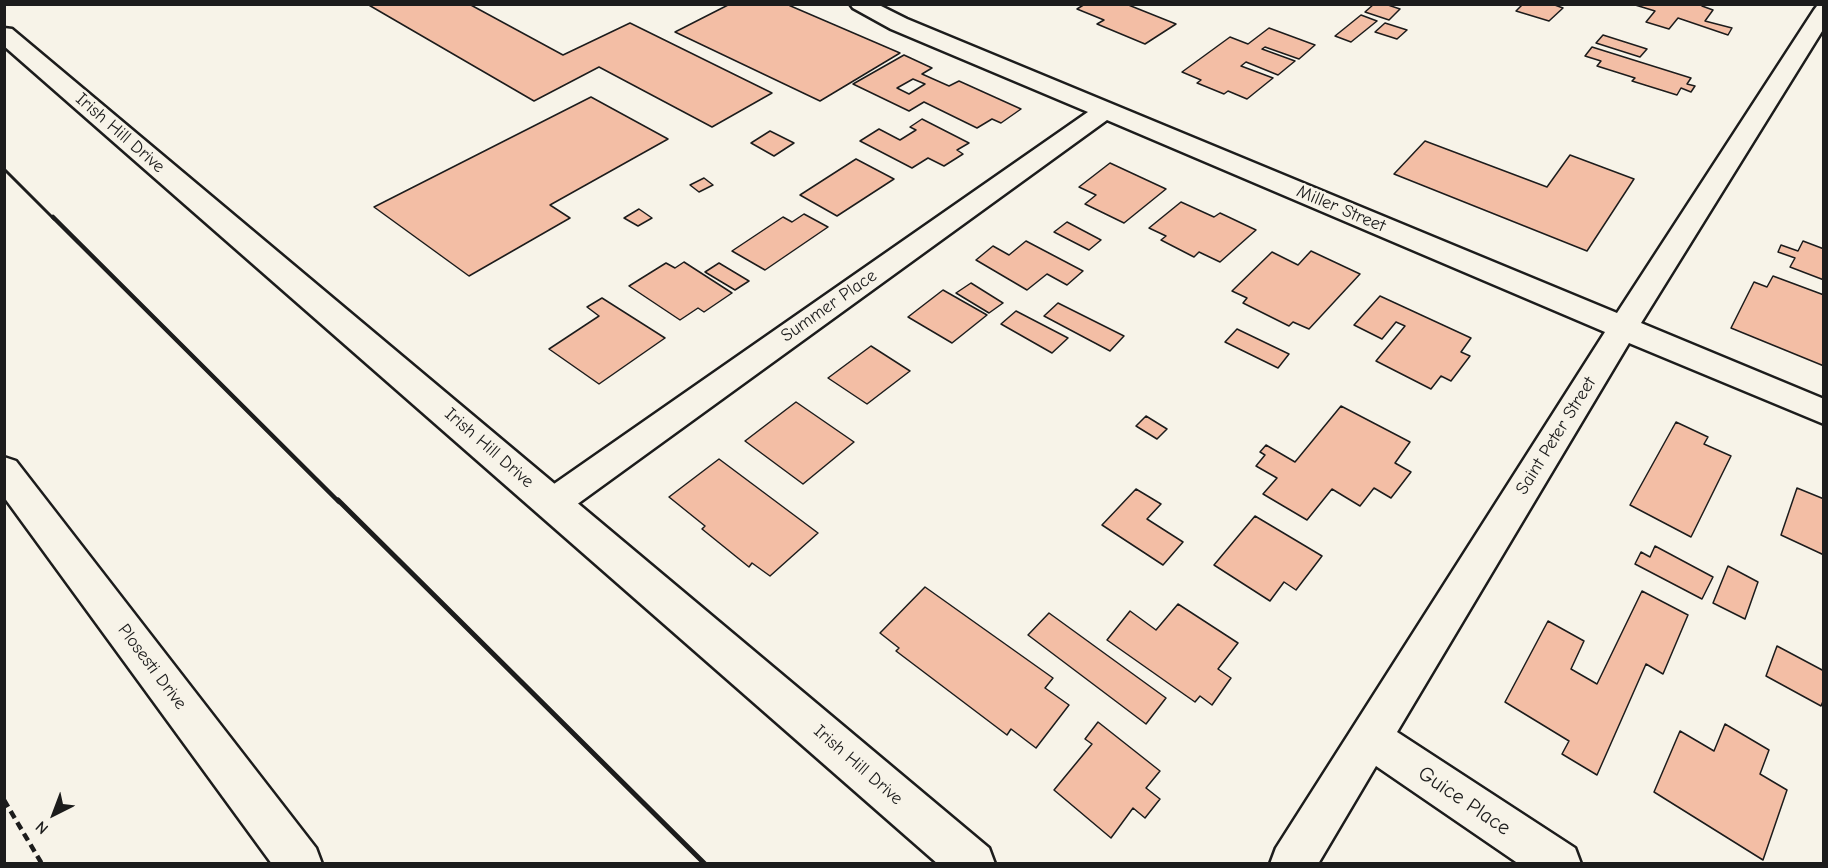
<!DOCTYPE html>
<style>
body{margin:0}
#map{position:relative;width:1828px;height:868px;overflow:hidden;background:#f7f3e8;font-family:"Comic Neue",sans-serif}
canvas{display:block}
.frame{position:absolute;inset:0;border:6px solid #1c1c1c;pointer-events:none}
.north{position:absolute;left:24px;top:784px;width:60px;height:60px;-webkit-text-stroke:4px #f7f3e8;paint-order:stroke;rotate:222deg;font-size:16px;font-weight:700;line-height:24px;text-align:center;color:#1c1c1c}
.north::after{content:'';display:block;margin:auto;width:21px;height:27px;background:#1c1c1c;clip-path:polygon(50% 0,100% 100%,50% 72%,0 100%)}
</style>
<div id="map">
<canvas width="1828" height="868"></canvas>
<div class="frame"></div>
<div class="north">N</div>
</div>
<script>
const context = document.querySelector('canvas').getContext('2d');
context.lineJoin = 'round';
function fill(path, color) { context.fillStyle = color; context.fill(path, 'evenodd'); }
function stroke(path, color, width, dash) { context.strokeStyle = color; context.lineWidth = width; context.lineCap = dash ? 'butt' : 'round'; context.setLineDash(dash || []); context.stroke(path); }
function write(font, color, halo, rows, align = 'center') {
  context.font = font + ' "Comic Neue",sans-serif'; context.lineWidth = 5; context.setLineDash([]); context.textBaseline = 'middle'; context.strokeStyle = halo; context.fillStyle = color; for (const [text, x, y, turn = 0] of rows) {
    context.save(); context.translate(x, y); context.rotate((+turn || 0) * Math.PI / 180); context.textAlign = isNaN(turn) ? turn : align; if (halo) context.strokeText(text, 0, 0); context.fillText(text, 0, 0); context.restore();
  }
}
const building = new Path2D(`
 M 367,4 L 469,4 L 563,55 L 630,23 L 772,93 L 712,127 L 599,67 L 534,101 Z
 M 730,4 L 786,4 L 900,53 L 820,101 L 675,32 Z
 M 1085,4 L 1126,4 L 1176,24 L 1145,44 L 1097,24 L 1104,20 L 1077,9 Z
 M 1374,4 L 1385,4 L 1400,9 L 1389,20 L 1365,12 Z
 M 1523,4 L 1552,4 L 1563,8 L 1549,21 L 1516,11 Z
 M 1632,4 L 1703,4 L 1702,6 L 1713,10 L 1705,21 L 1732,28 L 1728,35 L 1678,18 L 1669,29 L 1646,22 L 1655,11 Z
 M 1361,15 L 1377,21 L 1351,42 L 1335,36 Z
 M 1385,23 L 1407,30 L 1397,39 L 1375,32 Z
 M 1269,28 L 1315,45 L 1299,59 L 1265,47 L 1262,49 L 1295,61 L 1278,75 L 1246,62 L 1241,66 L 1273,78 L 1247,99 L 1228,91 L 1224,94 L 1197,83 L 1201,80 L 1182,72 L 1230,37 L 1248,44 Z
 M 1603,35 L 1647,49 L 1640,57 L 1596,43 Z
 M 1592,47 L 1691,78 L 1687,84 L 1695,86 L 1691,92 L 1681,88 L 1677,95 L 1632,81 L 1635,78 L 1597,66 L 1601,61 L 1585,56 Z
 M 904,55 L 932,68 L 922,74 L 949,86 L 959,81 L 1021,109 L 1001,123 L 992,119 L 977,128 L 924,102 L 909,111 L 853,84 ZM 913,79 L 925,84 L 909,94 L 897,88 Z
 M 591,97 L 668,139 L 550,205 L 570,218 L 469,276 L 374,207 Z
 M 922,119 L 969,143 L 957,150 L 963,154 L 944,166 L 928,158 L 912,168 L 860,141 L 879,129 L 900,140 L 916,130 L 910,127 Z
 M 770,131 L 794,143 L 774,156 L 751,143 Z
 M 1425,141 L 1547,187 L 1570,155 L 1634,179 L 1587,251 L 1394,174 Z
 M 856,159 L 894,179 L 837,216 L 800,195 Z
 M 1110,163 L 1166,189 L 1124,223 L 1085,204 L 1096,195 L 1079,187 Z
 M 704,178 L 713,185 L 699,192 L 690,185 Z
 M 1181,202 L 1214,217 L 1220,213 L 1256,230 L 1220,262 L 1199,252 L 1194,257 L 1161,240 L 1166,236 L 1149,228 Z
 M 639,209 L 652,218 L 638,226 L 624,218 Z
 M 804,214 L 828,227 L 765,270 L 732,251 L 783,217 L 792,222 Z
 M 1067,222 L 1101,240 L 1089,250 L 1054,232 Z
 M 1026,241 L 1083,271 L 1067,285 L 1047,274 L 1027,290 L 976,260 L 993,246 L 1009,255 Z
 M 1803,241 L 1824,249 L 1824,280 L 1790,267 L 1795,258 L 1778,252 L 1781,245 L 1798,251 Z
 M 1311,251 L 1360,274 L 1309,329 L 1293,322 L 1289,326 L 1243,303 L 1247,298 L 1232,291 L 1272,252 L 1298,265 Z
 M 684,262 L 732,293 L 704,312 L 698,308 L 680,320 L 629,286 L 666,263 L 675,268 Z
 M 719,263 L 749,281 L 735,290 L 705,272 Z
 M 1773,276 L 1824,295 L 1824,366 L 1731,328 L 1754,282 L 1767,287 Z
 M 971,283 L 1003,303 L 989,313 L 956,293 Z
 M 943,290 L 987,315 L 952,343 L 908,317 Z
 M 1380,296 L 1471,338 L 1461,352 L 1470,356 L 1451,381 L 1441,376 L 1431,389 L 1376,361 L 1405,326 L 1396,322 L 1382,339 L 1354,325 Z
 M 602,298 L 665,338 L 599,384 L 549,349 L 599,316 L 587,307 Z
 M 1058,303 L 1124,336 L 1110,351 L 1044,316 Z
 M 1016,311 L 1068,338 L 1052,353 L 1001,324 Z
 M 1237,329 L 1289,354 L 1278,368 L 1225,342 Z
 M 871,346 L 910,371 L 867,404 L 828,378 Z
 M 796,402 L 854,442 L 803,484 L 745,441 Z
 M 1341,406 L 1410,442 L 1395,463 L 1411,472 L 1391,498 L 1374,488 L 1360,506 L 1332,489 L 1307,520 L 1263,494 L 1277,478 L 1256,466 L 1265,455 L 1260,452 L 1266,445 L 1295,462 Z
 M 1146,416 L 1167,429 L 1157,439 L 1136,426 Z
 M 1676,422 L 1708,437 L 1704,444 L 1731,456 L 1691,537 L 1630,505 Z
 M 719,459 L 818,533 L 770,576 L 752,563 L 749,567 L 702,529 L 705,526 L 669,497 Z
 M 1797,488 L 1824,499 L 1824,555 L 1781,535 Z
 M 1136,489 L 1161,504 L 1147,519 L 1183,542 L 1163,565 L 1102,525 Z
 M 1255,516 L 1322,556 L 1296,590 L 1284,582 L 1270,601 L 1214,565 Z
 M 1655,546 L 1713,577 L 1702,599 L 1635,564 L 1641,552 L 1650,557 Z
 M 1728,566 L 1758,582 L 1745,619 L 1713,603 Z
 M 925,587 L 1053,678 L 1045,688 L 1069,705 L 1036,748 L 1011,729 L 1007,735 L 896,651 L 899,648 L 880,633 Z
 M 1642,591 L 1688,615 L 1663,674 L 1646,664 L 1597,775 L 1562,754 L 1569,741 L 1505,702 L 1548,621 L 1584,641 L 1571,669 L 1597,684 Z
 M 1178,604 L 1238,643 L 1218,669 L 1231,678 L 1212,705 L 1200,696 L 1195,702 L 1107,640 L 1130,611 L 1156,630 Z
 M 1049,613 L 1166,698 L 1146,724 L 1028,635 Z
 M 1777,646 L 1824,671 L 1824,699 L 1821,706 L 1766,676 Z
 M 1098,722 L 1160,771 L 1146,788 L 1160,799 L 1145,818 L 1133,808 L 1111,838 L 1054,790 L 1092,744 L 1085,739 Z
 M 1725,724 L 1769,750 L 1760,774 L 1787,790 L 1763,860 L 1654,792 L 1680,731 L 1714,751 Z`);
fill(building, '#f3bea5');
stroke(building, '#1c1c1c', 1.5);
const minor = new Path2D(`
 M 850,4 L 877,4 L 907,19 L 1617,313 L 1814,10 L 1817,6 L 1824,4 L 1824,28 L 1641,323 L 1824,399 L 1824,424 L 1629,343 L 1397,732 L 1575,848 L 1581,864 L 1519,864 L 1376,766 L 1318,864 L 1270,864 L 1276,848 L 1605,332 L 1107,120 L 565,513 L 553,517 L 541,513 L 536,503 L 541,493 L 1088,112 L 891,29 L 853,8 Z`);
const tertiary = new Path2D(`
 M 4,457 L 16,461 L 316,848 L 322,864 L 272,864 L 4,497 Z`);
const secondary = new Path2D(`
 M 4,28 L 12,29 L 989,848 L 995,864 L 938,864 L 4,46 Z`);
stroke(minor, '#1c1c1c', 5);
stroke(tertiary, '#1c1c1c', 5);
stroke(secondary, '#1c1c1c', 5);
stroke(new Path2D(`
 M 4,800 L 42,864`), '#1c1c1c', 4.5, [8, 5]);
fill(minor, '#f7f3e8');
fill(tertiary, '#f7f3e8');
fill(secondary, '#f7f3e8');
stroke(new Path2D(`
 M 4,169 L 54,219`), '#1c1c1c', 3);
stroke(new Path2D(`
 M 53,217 L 339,502`), '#1c1c1c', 4.5);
stroke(new Path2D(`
 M 338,500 L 705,864`), '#1c1c1c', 5);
write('18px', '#1c1c1c', '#f7f3e8', [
 ["Irish Hill Drive",120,133,41],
 ["Miller Street",1341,209,23],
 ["Summer Place",829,306,-35],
 ["Saint Peter Street",1556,436,-58],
 ["Irish Hill Drive",489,448,41],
 ["Plosesti Drive",152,667,53],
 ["Irish Hill Drive",858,765,41]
]);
write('21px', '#1c1c1c', '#f7f3e8', [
 ["Guice Place",1464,801,34]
]);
</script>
